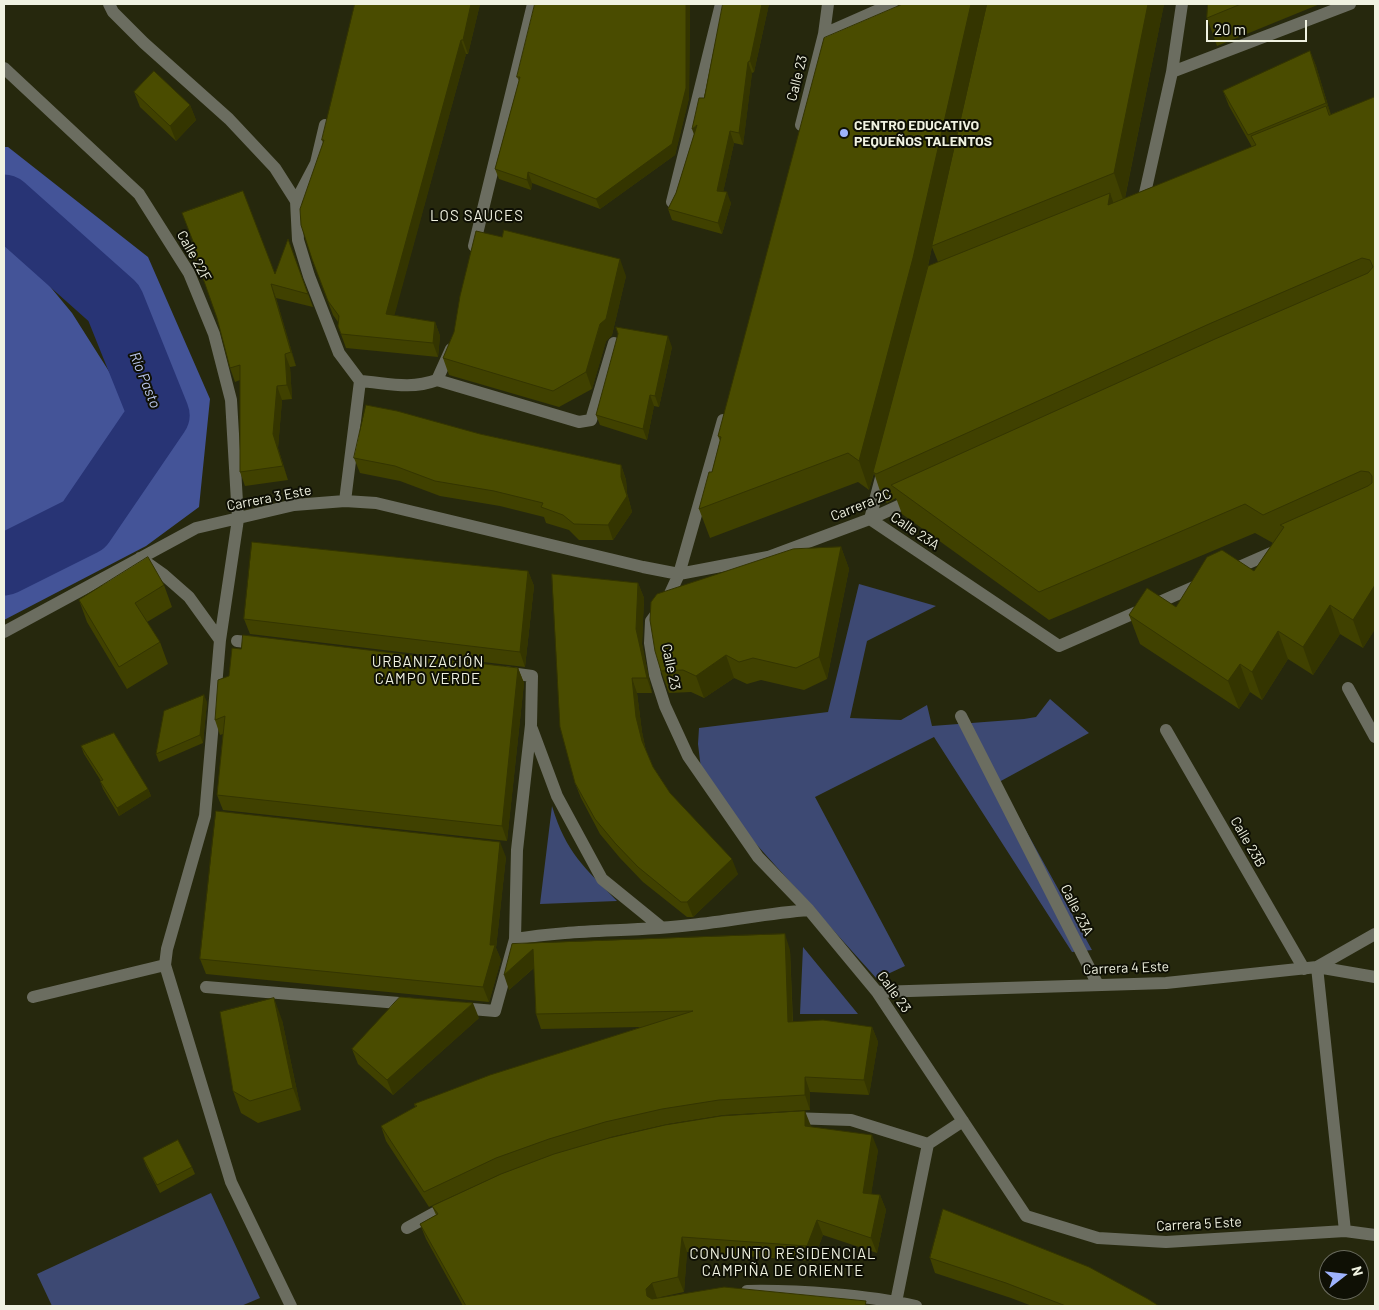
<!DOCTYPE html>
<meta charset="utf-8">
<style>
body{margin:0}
#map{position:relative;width:1379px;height:1310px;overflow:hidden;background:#26280d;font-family:Barlow,sans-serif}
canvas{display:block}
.frame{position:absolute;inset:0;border:5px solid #f0f2e1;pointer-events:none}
.north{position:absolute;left:1319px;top:1250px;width:50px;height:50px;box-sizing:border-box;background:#0f1005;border:1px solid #696a5d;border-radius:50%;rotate:74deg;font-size:14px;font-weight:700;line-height:20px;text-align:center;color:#f0f2e1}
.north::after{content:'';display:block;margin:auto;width:18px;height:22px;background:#9eb3fd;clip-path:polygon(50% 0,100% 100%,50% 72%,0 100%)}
.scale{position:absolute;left:1206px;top:20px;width:101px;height:22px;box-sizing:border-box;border:2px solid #f0f2e1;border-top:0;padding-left:6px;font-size:15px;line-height:18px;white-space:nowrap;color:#f0f2e1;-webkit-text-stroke:4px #0f1005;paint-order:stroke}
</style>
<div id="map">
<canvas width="1379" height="1310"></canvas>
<div class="frame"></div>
<div class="north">N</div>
<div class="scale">20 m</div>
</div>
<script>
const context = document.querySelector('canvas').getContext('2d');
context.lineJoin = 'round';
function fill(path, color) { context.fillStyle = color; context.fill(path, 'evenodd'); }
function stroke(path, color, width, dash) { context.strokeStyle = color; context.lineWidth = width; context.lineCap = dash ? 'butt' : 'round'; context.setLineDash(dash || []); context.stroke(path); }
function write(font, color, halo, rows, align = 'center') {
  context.font = font + ' Barlow,sans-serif'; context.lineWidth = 4; context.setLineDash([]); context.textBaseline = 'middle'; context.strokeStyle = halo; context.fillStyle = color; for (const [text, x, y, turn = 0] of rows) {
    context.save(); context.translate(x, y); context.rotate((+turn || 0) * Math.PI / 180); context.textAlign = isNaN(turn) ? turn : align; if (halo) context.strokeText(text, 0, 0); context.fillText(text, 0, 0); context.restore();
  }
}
fill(new Path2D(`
 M 859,584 L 936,606 L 867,641 L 850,718 L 901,720 L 927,705 L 932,726 L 1024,719 L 1036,717 L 1050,699 L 1089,733 L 999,782 L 1092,950 L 1072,952 L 934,737 L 815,797 L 905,966 L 877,979 L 722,806 L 701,769 L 698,744 L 699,728 L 828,712 Z
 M 552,806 C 566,853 585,868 617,901 L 540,904 Z
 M 803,947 L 858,1014 L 800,1014 Z
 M 211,1193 L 260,1298 L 241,1306 L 52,1306 L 37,1274 Z`), '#3d4973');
fill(new Path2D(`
 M 4,147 L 8,147 L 148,257 L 210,399 L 199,507 L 146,546 L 4,620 L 4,581 L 87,543 L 176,424 L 124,293 L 4,189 Z
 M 4,231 L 72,313 L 143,425 L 111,463 L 64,529 L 4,556 Z`), '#445498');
stroke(new Path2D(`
 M 4,205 L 114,303 L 159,415 L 84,525 L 4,565`), '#283475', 61);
stroke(new Path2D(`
 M 109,4 L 113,12 L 144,43 L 229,119 L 275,168 L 296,201 L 298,240 L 309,276 L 339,353 L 360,381 L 345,501
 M 824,34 L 892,4
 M 4,68 L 139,194 L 189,273 L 214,334 L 231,400 L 238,519 L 220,640 L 205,816 L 167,949 L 165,965
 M 1172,72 L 1350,4
 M 801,125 L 824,34 L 828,4
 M 296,201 L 316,163 L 325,125
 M 672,202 L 721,4
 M 1143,202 L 1172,72 L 1182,4
 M 474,246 L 533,4
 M 437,380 L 579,422 L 591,420 L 614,343
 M 360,381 C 387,383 410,390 437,380 L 451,349
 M 723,420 L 679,574 L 668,598 L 651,621 L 650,643 L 655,675 L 665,706 L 688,756 L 758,857 L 809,910 L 877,992 L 1026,1216 L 1098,1238 L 1166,1242 L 1345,1231 L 1375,1235
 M 883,470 L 870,519 L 1059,646 L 1203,583
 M 140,558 L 164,575 L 189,597 L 220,640
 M 1230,571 L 1278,550
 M 4,632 L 196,528 L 294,505 L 345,501 L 376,503 L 643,567 L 679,574 L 768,557 L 870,519 L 914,499
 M 237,641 L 257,643
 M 1348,688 L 1375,737
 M 961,716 L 1098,985
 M 532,729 L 557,796 L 602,879 L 661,927
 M 1166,730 L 1304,969
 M 515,939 C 573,929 632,932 691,925 C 731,921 769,913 809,910
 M 206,987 L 411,1004
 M 877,992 L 1166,983 L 1317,967 L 1375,977
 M 33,997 L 165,965 L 231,1182 L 291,1306
 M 460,1008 L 495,1011 L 515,939 L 517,850 L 531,725 L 532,676 L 503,672
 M 791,1118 L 851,1120 L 928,1144 L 896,1302
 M 928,1144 L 963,1121
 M 407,1228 L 449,1205
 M 1345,1231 L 1317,967 L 1375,934
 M 747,1291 C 797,1290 868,1295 916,1306`), '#6b6d60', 12);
fill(new Path2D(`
 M 355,4 L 480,4 L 468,54 L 466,54 L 394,315 L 435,322 L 440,336 L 438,357 L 346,348 L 338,326 L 338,322 L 333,315 L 312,259 L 323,143 L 322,140 Z
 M 535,4 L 690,4 L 689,98 L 675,155 L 600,209 L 532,183 L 531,190 L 499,179 L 495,169 L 519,81 L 517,77 Z
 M 723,4 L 769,4 L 754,72 L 752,73 L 743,145 L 734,143 L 723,192 L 731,203 L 722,234 L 672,220 L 668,209 L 676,193 L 694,135 L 704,98 Z
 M 903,4 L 1164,4 L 1125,198 L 1252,147 L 1229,106 L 1223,91 L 1310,51 L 1316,66 L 1331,115 L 1375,97 L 1375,629 L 1363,648 L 1340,634 L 1313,675 L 1288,659 L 1262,700 L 1250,692 L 1239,709 L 1140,644 L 1129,615 L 1176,607 L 1254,571 L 1273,543 L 1255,533 L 1049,620 L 902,514 L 896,498 L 887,503 L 883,500 L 874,473 L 869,490 L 858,482 L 710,538 L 699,509 L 712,472 L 720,441 L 718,436 ZM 932,247 L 938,262 L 928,266 Z
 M 1208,4 L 1320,4 L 1217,46 L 1207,18 Z
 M 134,92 L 190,105 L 196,120 L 176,141 L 140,107 Z
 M 288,239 L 313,307 L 276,298 L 296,366 L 290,367 L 292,399 L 282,400 L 278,448 L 288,480 L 245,486 L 240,472 L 240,380 L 235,382 L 230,368 L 275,274 Z
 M 626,276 L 612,335 L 606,341 L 592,389 L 559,407 L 449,375 L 443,358 Z
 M 672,347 L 659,407 L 654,406 L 647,440 L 600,425 L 596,415 Z
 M 480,434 L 621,465 L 626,480 L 627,493 L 632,512 L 613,540 L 579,540 L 569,530 L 546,523 L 544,517 L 500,506 L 440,496 L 400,481 L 360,473 L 354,458 Z
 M 841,547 L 849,569 L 827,679 L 804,690 L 761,680 L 747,684 L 734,678 L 704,698 L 691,692 L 669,693 L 661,671 Z
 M 528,571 L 534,586 L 525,667 L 250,634 L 244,619 Z
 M 638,583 L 644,598 L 642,644 L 652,693 L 637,693 L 642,732 L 646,751 L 653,767 L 670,793 L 738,874 L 693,917 L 687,917 L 643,882 L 620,858 L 600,834 L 581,798 L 575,783 Z
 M 164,585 L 172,607 L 147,622 L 160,642 L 168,664 L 127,689 L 87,622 L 79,600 Z
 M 241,649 L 518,668 L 524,683 L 507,841 L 223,810 L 217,795 L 223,734 L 220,735 L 215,720 L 229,676 Z
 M 207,702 L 203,743 L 159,762 L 156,754 Z
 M 81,746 L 148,789 L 151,796 L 119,816 L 103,789 L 100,781 L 101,781 L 84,754 Z
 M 506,857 L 496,948 L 501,960 L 489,1002 L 206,974 L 200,959 Z
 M 512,944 L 790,950 L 793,1022 L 872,1027 L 878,1042 L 869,1095 L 810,1092 L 810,1110 L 724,1115 L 668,1124 L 611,1137 L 501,1174 L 429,1207 L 386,1141 L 381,1126 L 415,1107 L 414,1104 L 641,1027 L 541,1029 L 536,1014 L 534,968 L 509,990 Z
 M 479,1018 L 393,1095 L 358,1064 L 352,1049 Z
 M 282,1020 L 301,1110 L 258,1123 L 241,1113 L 233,1091 Z
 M 811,1127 L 878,1150 L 871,1194 L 880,1195 L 886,1210 L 877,1253 L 823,1235 L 813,1261 L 687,1252 L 684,1292 L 661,1297 L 867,1306 L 463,1306 L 426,1239 L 420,1224 L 436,1215 L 432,1206 Z
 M 143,1158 L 192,1167 L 195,1174 L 160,1193 L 146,1166 Z
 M 930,1258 L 1159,1306 L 1032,1306 L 1011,1298 L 935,1273 Z`), '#404100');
fill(new Path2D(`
 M 471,4 L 480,4 L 468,54 L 463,40 Z
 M 686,4 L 690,4 L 689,98 L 675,155 L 600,209 L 596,199 Z
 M 762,4 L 769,4 L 754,72 L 750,61 Z
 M 971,4 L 988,4 L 923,286 L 869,490 L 859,461 Z
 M 1148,4 L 1164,4 L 1124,202 L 1114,173 Z
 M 461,40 L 466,54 L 391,328 L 386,314 Z
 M 1310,51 L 1316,66 L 1332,119 L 1326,103 Z
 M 748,62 L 752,73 L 743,145 L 739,133 Z
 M 190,105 L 196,120 L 176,141 L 170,126 Z
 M 697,125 L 696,140 L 692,129 Z
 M 730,131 L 734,143 L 721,202 L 717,191 Z
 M 528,172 L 532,183 L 531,190 L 527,180 Z
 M 727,192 L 731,203 L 722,234 L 718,223 Z
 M 1110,193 L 1120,221 L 1108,205 Z
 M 620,259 L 626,276 L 612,335 L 606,341 L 592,389 L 586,372 Z
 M 271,284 L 276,298 L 296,366 L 291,352 Z
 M 435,322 L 440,336 L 438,357 L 433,343 Z
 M 668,336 L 672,347 L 659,407 L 655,396 Z
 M 285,354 L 290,367 L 292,399 L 287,385 Z
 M 277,386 L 282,400 L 278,448 L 288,480 L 273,434 Z
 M 650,395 L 654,406 L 647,440 L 643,429 Z
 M 621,465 L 626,480 L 627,493 L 632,512 L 613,540 L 608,525 Z
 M 841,547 L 849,569 L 827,679 L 819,657 Z
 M 528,571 L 534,586 L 525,667 L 520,652 Z
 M 638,583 L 644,598 L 642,644 L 652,693 L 647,678 L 636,629 Z
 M 1375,585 L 1375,629 L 1363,648 L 1353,620 Z
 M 1330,605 L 1340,634 L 1313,675 L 1303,647 Z
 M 1278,631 L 1288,659 L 1262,700 L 1252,672 Z
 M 726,655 L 734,678 L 704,698 L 696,676 Z
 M 1240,664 L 1250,692 L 1239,709 L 1228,681 Z
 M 518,668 L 524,683 L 507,841 L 502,826 Z
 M 632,678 L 637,693 L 642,732 L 647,756 L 642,741 L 636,717 Z
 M 204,695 L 207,702 L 203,743 L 200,735 Z
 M 148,789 L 151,796 L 119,816 L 117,808 Z
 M 500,842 L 506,857 L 496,948 L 501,960 L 489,1002 L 483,987 L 490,945 Z
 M 732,859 L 738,874 L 693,917 L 687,902 Z
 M 785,934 L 790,950 L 793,1037 L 788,1022 Z
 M 533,949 L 538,964 L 509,990 L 504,975 Z
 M 274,998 L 282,1020 L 301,1110 L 293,1088 Z
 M 473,1003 L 479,1018 L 393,1095 L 387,1080 Z
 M 872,1027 L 878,1042 L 869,1095 L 864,1080 Z
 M 805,1077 L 810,1092 L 810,1110 L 805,1095 Z
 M 805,1111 L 811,1126 L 811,1141 L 805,1126 Z
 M 872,1135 L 878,1150 L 869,1209 L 863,1193 Z
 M 880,1195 L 886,1210 L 877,1253 L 871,1238 Z
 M 817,1220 L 823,1235 L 813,1261 L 807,1246 Z
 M 682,1237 L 687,1252 L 684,1292 L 678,1277 Z
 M 652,1283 L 657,1298 L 651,1304 L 647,1296 L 646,1289 Z`), '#343500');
const building = new Path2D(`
 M 355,4 L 471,4 L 463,40 L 461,40 L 386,314 L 435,322 L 433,343 L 341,334 L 338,326 L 339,316 L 328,301 L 312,259 L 301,225 L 300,209 L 324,140 L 322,140 Z
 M 535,4 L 686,4 L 686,88 L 672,144 L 596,199 L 528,172 L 527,180 L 495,169 L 520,77 L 517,77 Z
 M 723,4 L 762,4 L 750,61 L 748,62 L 739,133 L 730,131 L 717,191 L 727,192 L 718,223 L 668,209 L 676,193 L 697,125 L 692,129 L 699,98 L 704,98 Z
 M 903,4 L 971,4 L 913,258 L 859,461 L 848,453 L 699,509 L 709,472 L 712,472 L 721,437 L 718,436 L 824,38 Z
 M 987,4 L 1148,4 L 1114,173 L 932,246 Z
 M 1208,4 L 1241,4 L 1207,18 Z
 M 1310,51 L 1326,103 L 1248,135 L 1223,91 Z
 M 154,71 L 190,105 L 170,126 L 134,92 Z
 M 1375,97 L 1375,585 L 1353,620 L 1330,605 L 1303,647 L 1278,631 L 1252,672 L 1240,664 L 1228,681 L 1129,615 L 1147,588 L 1176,607 L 1207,557 L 1222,550 L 1254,571 L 1284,527 L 1280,525 L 1368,486 L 1372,483 L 1372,476 L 1369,472 L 1361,471 L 1263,515 L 1245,504 L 1039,592 L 891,485 L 1215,339 L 1368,273 L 1373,267 L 1370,260 L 1362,258 L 1209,324 L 876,474 L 873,472 L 928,266 L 1110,193 L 1108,205 L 1256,145 L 1251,136 L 1326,106 L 1329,115 Z
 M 243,191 L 275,274 L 288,239 L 308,294 L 271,284 L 291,352 L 285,354 L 287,385 L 277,386 L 273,434 L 283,466 L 240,472 L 240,365 L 230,368 L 217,318 L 193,250 L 196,249 L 182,213 Z
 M 504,230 L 620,259 L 606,319 L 600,324 L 586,372 L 553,391 L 443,358 L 454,332 L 460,296 L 476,231 L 502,237 Z
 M 616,327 L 668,336 L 655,396 L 650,395 L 643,429 L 596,415 L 618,334 Z
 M 366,405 L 397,411 L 480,434 L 621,465 L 621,477 L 627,496 L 608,525 L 574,524 L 563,515 L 541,507 L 543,503 L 494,491 L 435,481 L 395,466 L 354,458 Z
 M 252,542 L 528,571 L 520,652 L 244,619 Z
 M 841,547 L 819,657 L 796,668 L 753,658 L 739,662 L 726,655 L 696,676 L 683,670 L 661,671 L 655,651 L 650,620 L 651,602 L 657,594 L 793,549 Z
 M 148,557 L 164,585 L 135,603 L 160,642 L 119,667 L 79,600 Z
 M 552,574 L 638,583 L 636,629 L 647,678 L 632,678 L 636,717 L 642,741 L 653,767 L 670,793 L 732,859 L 687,902 L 681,902 L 638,867 L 615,843 L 595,819 L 575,783 L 560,727 Z
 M 243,635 L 518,668 L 502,826 L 217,795 L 225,716 L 215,720 L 218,680 L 229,676 L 232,648 L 241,649 Z
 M 204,695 L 200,735 L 156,754 L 164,711 Z
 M 114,733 L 148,789 L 117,808 L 100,781 L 103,780 L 81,746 Z
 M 216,811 L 500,842 L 490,945 L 495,945 L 483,987 L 200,959 Z
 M 785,934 L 788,1022 L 823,1020 L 872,1027 L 864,1080 L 805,1077 L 805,1095 L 719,1100 L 662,1109 L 605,1122 L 549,1139 L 496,1158 L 424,1192 L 381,1126 L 417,1106 L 414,1104 L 490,1075 L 693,1011 L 536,1014 L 533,949 L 504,975 L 512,944 Z
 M 400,997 L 473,1003 L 387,1080 L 352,1049 Z
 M 274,998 L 293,1088 L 250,1101 L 233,1091 L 220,1012 Z
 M 805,1111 L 805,1126 L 872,1135 L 863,1193 L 880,1195 L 871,1238 L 817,1220 L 807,1246 L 682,1237 L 678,1277 L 652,1283 L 646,1289 L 647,1296 L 652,1299 L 724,1287 L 866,1301 L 865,1306 L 466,1306 L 420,1224 L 438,1214 L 432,1206 L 501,1174 L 554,1154 L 609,1138 L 665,1125 L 721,1116 Z
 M 178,1140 L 192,1167 L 157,1185 L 143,1158 Z
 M 943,1209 L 1089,1267 L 1148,1299 L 1159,1306 L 1066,1306 L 1006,1283 L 930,1258 Z`);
fill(building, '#4a4c00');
stroke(building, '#343500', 1);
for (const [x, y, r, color] of [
 [844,133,5,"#9eb3fd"]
]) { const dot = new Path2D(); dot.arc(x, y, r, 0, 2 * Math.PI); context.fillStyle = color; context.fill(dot); stroke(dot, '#0f1005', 2); }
write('14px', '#f0f2e1', '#0f1005', [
 ["Calle 23",797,78,-76],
 ["Calle 22F",194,256,61],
 ["Carrera 3 Este",269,498,-11],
 ["Carrera 2C",861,505,-22],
 ["Calle 23A",915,531,34],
 ["Calle 23",671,667,78],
 ["Calle 23B",1248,842,60],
 ["Calle 23A",1077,910,63],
 ["Carrera 4 Este",1126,968,-2],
 ["Calle 23",894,992,54],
 ["Carrera 5 Este",1199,1224,-3]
]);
write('bold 14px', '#f0f2e1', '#0f1005', [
 ["CENTRO EDUCATIVO",854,125],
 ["PEQUEÑOS TALENTOS",854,141]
], 'left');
context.letterSpacing = '1px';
write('15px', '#f0f2e1', '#0f1005', [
 ["LOS SAUCES",477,216],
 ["URBANIZACIÓN",428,662],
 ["CAMPO VERDE",428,679],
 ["CONJUNTO RESIDENCIAL",783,1254],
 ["CAMPIÑA DE ORIENTE",783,1271]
]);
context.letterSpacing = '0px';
write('italic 15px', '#bbc7ee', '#0f1005', [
 ["Río Pasto",145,380,68]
]);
</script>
